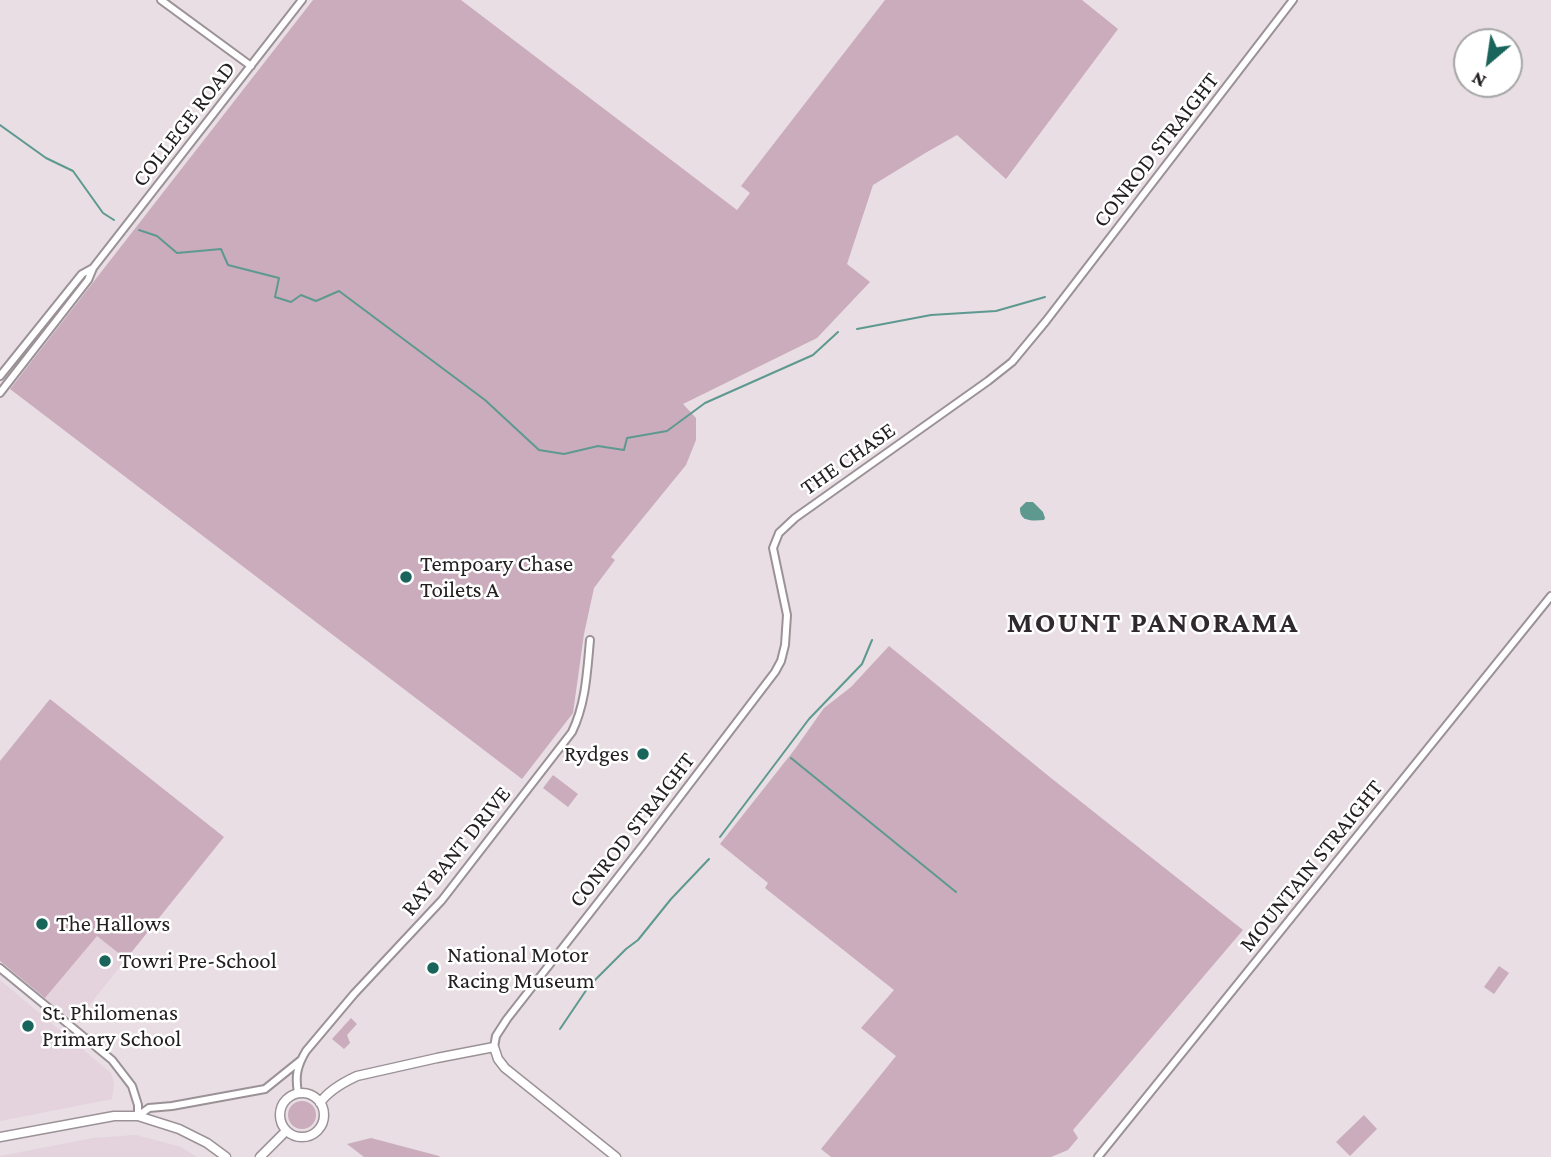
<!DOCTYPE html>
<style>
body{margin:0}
#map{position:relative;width:1551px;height:1157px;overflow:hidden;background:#e8dee3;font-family:"Crimson Pro",serif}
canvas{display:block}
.north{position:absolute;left:1453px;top:28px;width:70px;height:70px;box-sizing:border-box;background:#fff;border:2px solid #a7a6a7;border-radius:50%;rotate:209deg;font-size:19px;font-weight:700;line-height:28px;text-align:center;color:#242022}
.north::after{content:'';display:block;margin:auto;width:24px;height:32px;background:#19645b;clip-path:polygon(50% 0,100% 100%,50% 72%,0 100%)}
</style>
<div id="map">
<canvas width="1551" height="1157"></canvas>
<div class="north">N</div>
</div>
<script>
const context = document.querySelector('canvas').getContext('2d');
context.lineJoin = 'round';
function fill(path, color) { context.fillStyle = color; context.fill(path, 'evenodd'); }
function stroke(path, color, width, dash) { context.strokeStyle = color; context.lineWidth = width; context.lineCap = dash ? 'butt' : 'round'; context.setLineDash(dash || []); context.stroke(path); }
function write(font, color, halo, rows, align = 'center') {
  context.font = font + ' "Crimson Pro",serif'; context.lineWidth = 5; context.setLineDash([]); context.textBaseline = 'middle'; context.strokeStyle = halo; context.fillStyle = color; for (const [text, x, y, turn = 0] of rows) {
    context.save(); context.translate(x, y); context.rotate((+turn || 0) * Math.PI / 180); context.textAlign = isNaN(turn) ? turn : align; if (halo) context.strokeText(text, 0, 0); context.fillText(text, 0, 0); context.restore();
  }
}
fill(new Path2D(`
 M 97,935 L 126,959 L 76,1022 L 45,998 Z
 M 0,980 L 111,1073 L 114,1084 L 112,1099 L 0,1121 Z
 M 136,1135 L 181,1147 L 197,1157 L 0,1157 L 0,1156 L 93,1138 Z`), '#e4d2dc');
fill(new Path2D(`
 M 313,0 L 461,0 L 737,210 L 750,193 L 741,186 L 885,0 L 1082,0 L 1118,29 L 1006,179 L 957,135 L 927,152 L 873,185 L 847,264 L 870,282 L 817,338 L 683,404 L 696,418 L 696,440 L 686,465 L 611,557 L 615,560 L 594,588 L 584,634 L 573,713 L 522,779 L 10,389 Z
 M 889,646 L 1051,778 L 1243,930 L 1073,1130 L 1078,1138 L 1068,1150 L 1051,1157 L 831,1157 L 821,1149 L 896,1056 L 861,1028 L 894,990 L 765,888 L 768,883 L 720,844 L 795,749 L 824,708 L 851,687 Z
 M 50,699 L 224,837 L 126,959 L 97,936 L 45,998 L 0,961 L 0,761 Z
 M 553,775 L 578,794 L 568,807 L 543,788 Z
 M 1499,966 L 1509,973 L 1494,994 L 1484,987 Z
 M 351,1018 L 357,1024 L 347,1035 L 350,1043 L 344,1049 L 332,1039 Z
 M288 1115a14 14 0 1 1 28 0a14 14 0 1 1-28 0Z
 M 1364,1115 L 1377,1129 L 1350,1156 L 1336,1142 Z
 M 371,1138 L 439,1156 L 440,1157 L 364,1157 L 347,1144 Z`), '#caacbd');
fill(new Path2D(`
 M 1026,502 L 1033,502 L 1043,512 L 1045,518 L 1044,520 C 1033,521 1019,522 1020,508 Z`), '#5e9990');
stroke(new Path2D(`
 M 0,125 L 46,158 L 73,171 L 103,213 L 114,220
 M 139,230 L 157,236 L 177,253 L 221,249 L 228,265 L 279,278 L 275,297 L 291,302 L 301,295 L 316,301 L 339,291 L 485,400 L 539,450 L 564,454 L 598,446 L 624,450 L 627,438 L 667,431 L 705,403 L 813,355 L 838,332
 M 857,329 L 931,315 L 996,311 L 1045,297
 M 791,758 L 956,892
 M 720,837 L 809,719 L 862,664 L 872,640
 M 560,1029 L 589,986 L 626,949 L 638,940 L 671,899 L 709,859`), '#5e9990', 2);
const street = new Path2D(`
 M 161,0 L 251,66
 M 0,376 L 82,274 L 91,269
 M 0,393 L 88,280 L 93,268 L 302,0
 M 0,968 L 112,1060 L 132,1086 L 138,1105 L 138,1116
 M 494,1047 L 496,1036 L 507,1019 L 643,845 L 775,672 L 781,661 L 785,645 L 787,615 L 773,548 L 779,533 L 795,518 L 988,381 L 1012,362 L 1046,321 L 1293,0
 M 298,1093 C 295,1076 297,1066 306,1051 L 354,994 L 442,900 L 572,732 C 586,703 587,672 590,640
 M 138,1116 L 149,1108 L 172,1106 L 265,1089 L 301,1060
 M 1098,1157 L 1551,596`);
const secondary = new Path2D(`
 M280 1115a22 22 0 1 1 44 0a22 22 0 1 1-44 0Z
 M 320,1103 C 328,1091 344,1082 357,1076 L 437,1058 L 494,1047 L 498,1059 L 505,1068 L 616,1157
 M 0,1137 L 114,1116 L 138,1116 L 179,1129 L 207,1143 L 226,1157
 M 260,1157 L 286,1131`);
stroke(street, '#9b9297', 10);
stroke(secondary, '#9b9297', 11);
stroke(street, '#fff', 6);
stroke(secondary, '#fff', 8);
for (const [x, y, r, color] of [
 [406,577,7,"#19645b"],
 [643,754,7,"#19645b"],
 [42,924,7,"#19645b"],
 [105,961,7,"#19645b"],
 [433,968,7,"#19645b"],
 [28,1026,7,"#19645b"]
]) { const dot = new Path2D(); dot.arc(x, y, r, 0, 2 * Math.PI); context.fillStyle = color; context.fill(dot); stroke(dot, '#fff', 2.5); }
write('23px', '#242022', '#fff', [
 ["COLLEGE ROAD",184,124,-52],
 ["CONROD STRAIGHT",1156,150,-52],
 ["THE CHASE",848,459,-35],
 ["CONROD STRAIGHT",632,830,-52],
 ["RAY BANT DRIVE",456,851,-51],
 ["MOUNTAIN STRAIGHT",1311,866,-51]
]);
write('23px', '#242022', '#fff', [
 ["Tempoary Chase",420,564],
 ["Toilets A",420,590],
 ["Rydges",629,754,"right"],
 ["The Hallows",56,924],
 ["National Motor",447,955],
 ["Racing Museum",447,981],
 ["Towri Pre-School",119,961],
 ["St. Philomenas",42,1013],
 ["Primary School",42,1039]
], 'left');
context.letterSpacing = '2px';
write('bold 30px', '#2f282c', '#fff', [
 ["MOUNT PANORAMA",1153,623]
]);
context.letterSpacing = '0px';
</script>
